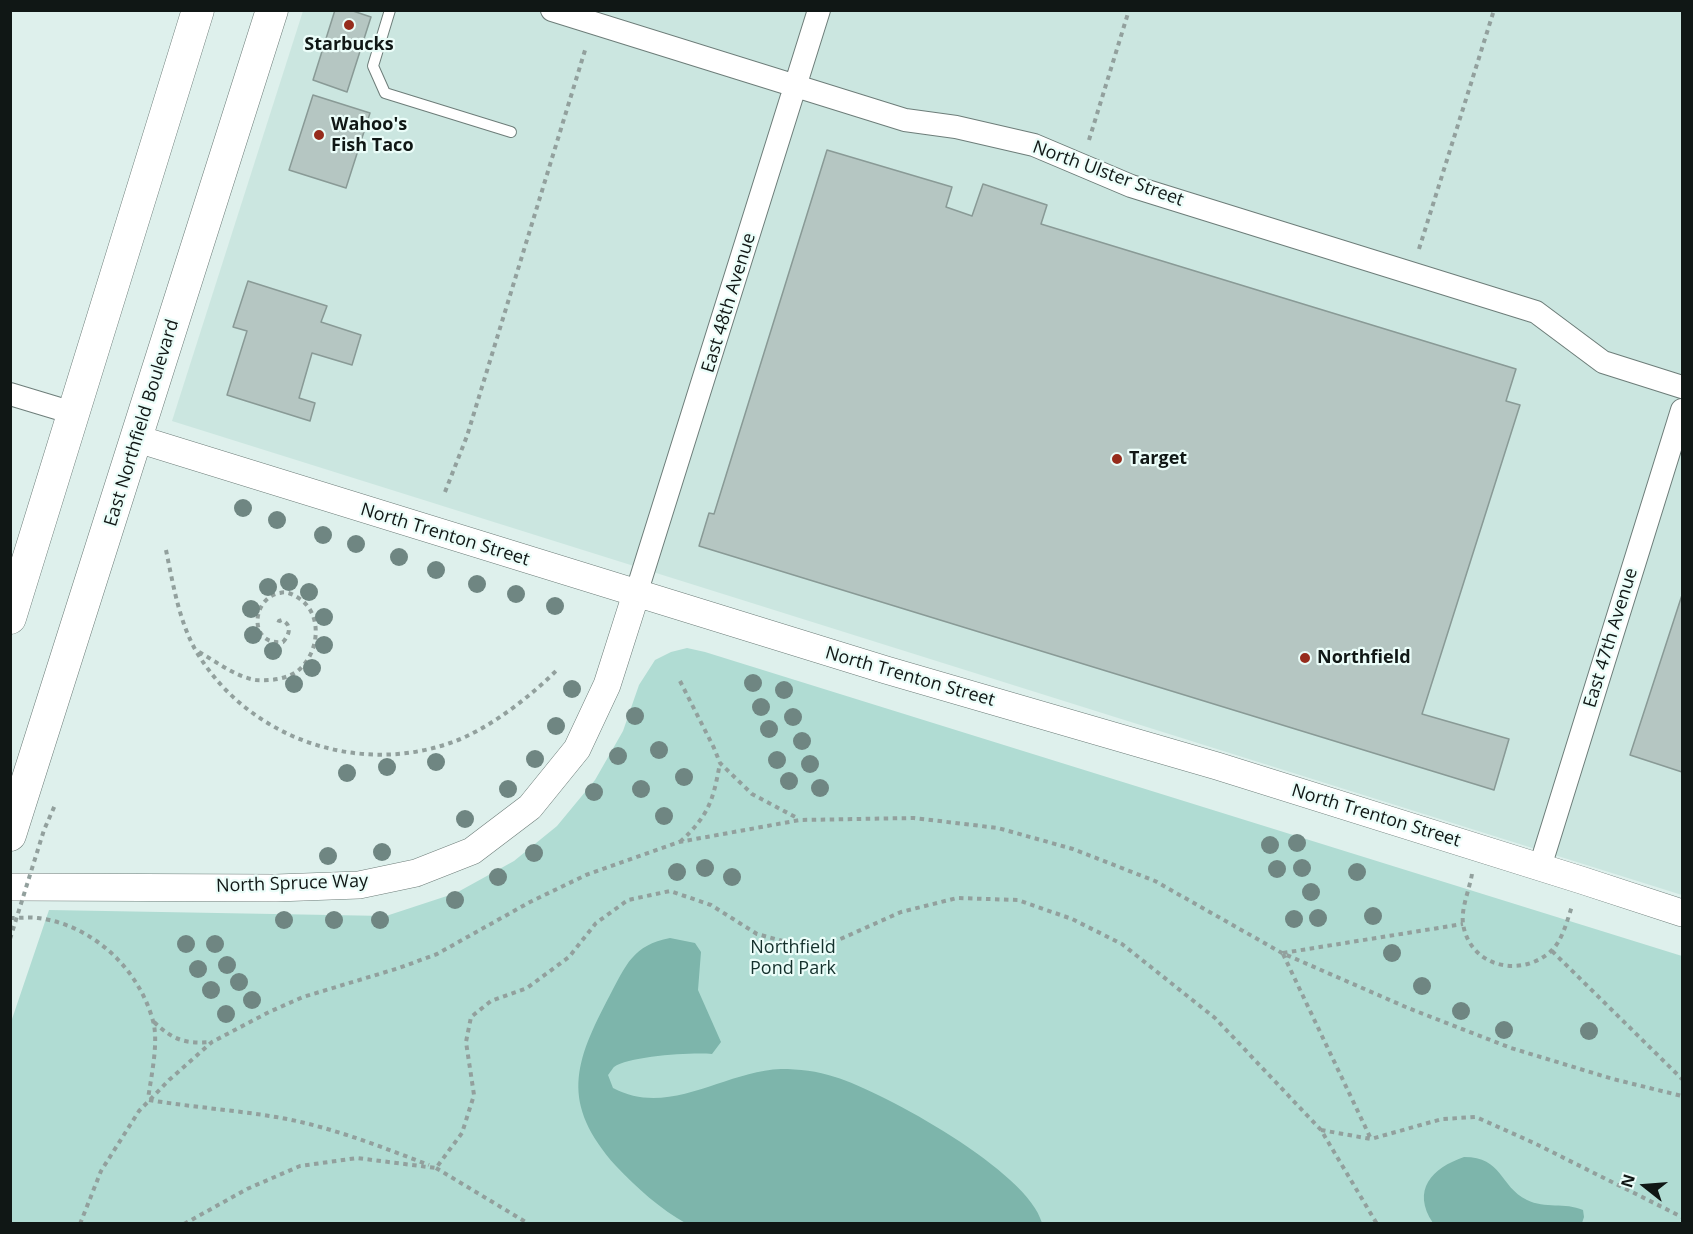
<!DOCTYPE html>
<style>
body{margin:0}
#map{position:relative;width:1693px;height:1234px;overflow:hidden;background:#def0ec;font-family:"Open Sans",sans-serif}
canvas{display:block}
.frame{position:absolute;inset:0;border:12px solid #101715;pointer-events:none}
.north{position:absolute;left:1615px;top:1156px;width:60px;height:60px;-webkit-text-stroke:4px #ebfdf9;paint-order:stroke;rotate:287deg;font-size:16px;font-weight:700;line-height:24px;text-align:center;color:#101715}
.north::after{content:'';display:block;margin:auto;width:21px;height:27px;background:#101715;clip-path:polygon(50% 0,100% 100%,50% 72%,0 100%)}
</style>
<div id="map">
<canvas width="1693" height="1234"></canvas>
<div class="frame"></div>
<div class="north">N</div>
</div>
<script>
const context = document.querySelector('canvas').getContext('2d');
context.lineJoin = 'round';
function fill(path, color) { context.fillStyle = color; context.fill(path, 'evenodd'); }
function stroke(path, color, width, dash) { context.strokeStyle = color; context.lineWidth = width; context.lineCap = dash ? 'butt' : 'round'; context.setLineDash(dash || []); context.stroke(path); }
function write(font, color, halo, rows, align = 'center') {
  context.font = font + ' "Open Sans",sans-serif'; context.lineWidth = 4.5; context.setLineDash([]); context.textBaseline = 'middle'; context.strokeStyle = halo; context.fillStyle = color; for (const [text, x, y, turn = 0] of rows) {
    context.save(); context.translate(x, y); context.rotate((+turn || 0) * Math.PI / 180); context.textAlign = isNaN(turn) ? turn : align; if (halo) context.strokeText(text, 0, 0); context.fillText(text, 0, 0); context.restore();
  }
}
fill(new Path2D(`
 M 303,11 L 1682,11 L 1682,895 L 172,421 Z`), '#cbe6e0');
fill(new Path2D(`
 M 687,648 L 705,652 L 1682,956 L 1682,1223 L 11,1224 L 11,1022 L 49,910 L 386,916 L 456,893 L 514,861 L 557,826 L 595,780 L 623,731 L 639,685 L 655,660 L 671,652 Z`), '#b0dcd3');
fill(new Path2D(`
 M 670,938 L 695,943 L 701,952 L 698,990 L 721,1042 L 712,1054 C 693,1052 629,1056 614,1067 C 613,1068 609,1074 608,1075 L 613,1088 C 669,1118 724,1071 781,1069 C 799,1069 817,1071 835,1077 C 884,1092 1029,1172 1042,1223 L 687,1224 C 660,1209 637,1188 616,1166 C 560,1103 574,1063 610,995 C 626,965 633,945 670,938 Z
 M 1464,1157 C 1503,1157 1499,1186 1527,1200 C 1545,1209 1565,1202 1583,1210 L 1584,1217 L 1582,1223 L 1433,1223 C 1411,1190 1432,1168 1464,1157 Z`), '#7db5ab');
const building = new Path2D(`
 M 335,10 L 350,10 L 371,17 L 347,92 L 313,80 Z
 M 313,95 L 370,113 L 346,188 L 289,170 Z
 M 827,150 L 952,187 L 946,207 L 972,216 L 983,184 L 1047,205 L 1041,224 L 1516,369 L 1506,401 L 1520,405 L 1422,714 L 1509,739 L 1494,790 L 699,546 L 709,513 L 714,514 Z
 M 248,281 L 327,306 L 321,322 L 361,335 L 352,365 L 312,353 L 299,398 L 315,403 L 310,421 L 227,395 L 247,331 L 233,327 Z
 M 1682,595 L 1682,772 L 1630,755 Z`);
fill(building, '#b5c6c2');
stroke(building, '#899a96', 1.5);
const service = new Path2D(`
 M 390,10 L 373,66 L 385,93 L 511,132`);
const minor = new Path2D(`
 M 552,10 L 905,120 L 956,127 L 1034,145 L 1131,186 L 1536,312 L 1603,362 L 1682,387
 M 10,394 L 73,413
 M 636,594 L 819,10
 M 1540,867 L 1682,410`);
const tertiary = new Path2D(`
 M 138,439 L 886,670 L 1217,766 L 1581,880 L 1682,913
 M 10,887 L 276,888 L 359,885 L 416,873 L 472,851 L 530,807 L 577,749 L 607,685 L 636,594`);
const secondary = new Path2D(`
 M 10,618 L 198,10
 M 10,835 L 272,10`);
stroke(service, '#6d7d79', 12);
stroke(minor, '#6d7d79', 24);
stroke(tertiary, '#6d7d79', 28);
stroke(secondary, '#6d7d79', 33);
stroke(new Path2D(`
 M 1089,140 L 1129,10
 M 1419,249 L 1494,10
 M 445,492 L 467,436 L 586,47
 M 166,550 C 173,584 179,621 196,651 C 247,737 355,776 450,743 C 488,730 530,697 558,669
 M 199,652 C 217,662 236,677 256,680 C 271,681 289,679 300,669 C 320,650 323,612 297,597 C 292,594 286,591 280,593 C 252,597 247,646 283,642 C 290,634 292,625 282,620 L 279,621 L 278,624
 M 680,681 L 714,748 L 720,763 L 752,794 L 799,819
 M 680,842 C 709,815 713,801 720,763
 M 1472,874 C 1469,891 1461,908 1463,924 C 1470,967 1520,978 1550,952 C 1562,942 1567,921 1572,906
 M 10,918 C 20,918 29,917 38,918 C 93,925 139,969 153,1021 C 159,1042 151,1077 148,1099
 M 1552,951 L 1682,1079
 M 1283,953 L 1463,924
 M 1283,954 L 1371,1139
 M 154,1022 C 173,1040 185,1044 211,1042
 M 149,1100 C 191,1107 234,1110 276,1117 C 329,1126 379,1146 429,1165
 M 1321,1130 L 1371,1139 L 1442,1119 L 1476,1117 L 1534,1143 L 1682,1217
 M 436,1168 L 529,1224
 M 80,1224 L 101,1171 L 139,1111 L 169,1080 L 212,1042 L 269,1012 L 303,997 L 399,968 L 437,954 L 530,902 L 586,875 L 679,842 L 800,820 L 914,818 L 998,828 L 1073,849 L 1155,881 L 1282,953 L 1408,1008 L 1511,1048 L 1613,1079 L 1682,1096
 M 184,1224 L 247,1189 L 300,1166 L 357,1158 L 436,1168 L 462,1133 L 474,1095 L 466,1042 L 471,1017 L 491,1001 L 527,988 L 569,957 L 596,923 L 628,900 L 670,891 L 711,905 L 757,934 L 801,946 L 836,941 L 901,912 L 957,898 L 1018,900 L 1072,919 L 1122,944 L 1215,1018 L 1321,1130 L 1377,1224`), '#92a09d', 4, [4.5, 4.5]);
stroke(service, '#fff', 10);
stroke(minor, '#fff', 22);
stroke(tertiary, '#fff', 27);
stroke(secondary, '#fff', 32);
stroke(new Path2D(`
 M 10,939 L 44,830 L 55,805`), '#92a09d', 4, [4.5, 4.5]);
context.fillStyle = '#6f8682';
for (const [x, y] of [
 [243,508],
 [277,520],
 [323,535],
 [356,544],
 [399,557],
 [436,570],
 [289,582],
 [477,584],
 [268,587],
 [309,592],
 [516,594],
 [555,606],
 [251,609],
 [324,617],
 [253,635],
 [324,645],
 [273,651],
 [312,668],
 [753,683],
 [294,684],
 [572,689],
 [784,690],
 [761,707],
 [635,716],
 [793,717],
 [556,726],
 [769,729],
 [802,741],
 [659,750],
 [618,756],
 [535,759],
 [777,760],
 [436,762],
 [810,764],
 [387,767],
 [347,773],
 [684,777],
 [789,781],
 [820,788],
 [508,789],
 [641,789],
 [594,792],
 [664,816],
 [465,819],
 [1297,843],
 [1270,845],
 [382,852],
 [534,853],
 [328,856],
 [705,868],
 [1302,868],
 [1277,869],
 [677,872],
 [1357,872],
 [498,877],
 [732,877],
 [1311,892],
 [455,900],
 [1373,916],
 [1318,918],
 [1294,919],
 [284,920],
 [334,920],
 [380,920],
 [186,944],
 [215,944],
 [1392,953],
 [227,965],
 [198,969],
 [239,982],
 [1422,986],
 [211,990],
 [252,1000],
 [1461,1011],
 [226,1014],
 [1504,1030],
 [1589,1031]
]) { context.beginPath(); context.arc(x, y, 9, 0, 2 * Math.PI); context.fill(); }
for (const [x, y, r, color] of [
 [349,25,6,"#962c1c"],
 [319,135,6,"#962c1c"],
 [1117,459,6,"#962c1c"],
 [1305,658,6,"#962c1c"]
]) { const dot = new Path2D(); dot.arc(x, y, r, 0, 2 * Math.PI); context.fillStyle = color; context.fill(dot); stroke(dot, '#ebfdf9', 2); }
write('bold 18px', '#101715', '#ebfdf9', [
 ["Starbucks",349,45,"center"],
 ["Wahoo's",331,125],
 ["Fish Taco",331,146],
 ["Target",1129,459],
 ["Northfield",1317,658]
], 'left');
write('18px', '#101715', '#ebfdf9', [
 ["North Ulster Street",1108,174,20],
 ["East 48th Avenue",729,303,-73],
 ["East Northfield Boulevard",142,423,-73],
 ["North Trenton Street",445,535,17],
 ["East 47th Avenue",1611,638,-73],
 ["North Trenton Street",910,677,16],
 ["North Trenton Street",1376,816,17],
 ["North Spruce Way",292,884,-2]
]);
write('18px', '#14302c', '#ebfdf9', [
 ["Northfield",793,948],
 ["Pond Park",793,969]
]);
</script>
